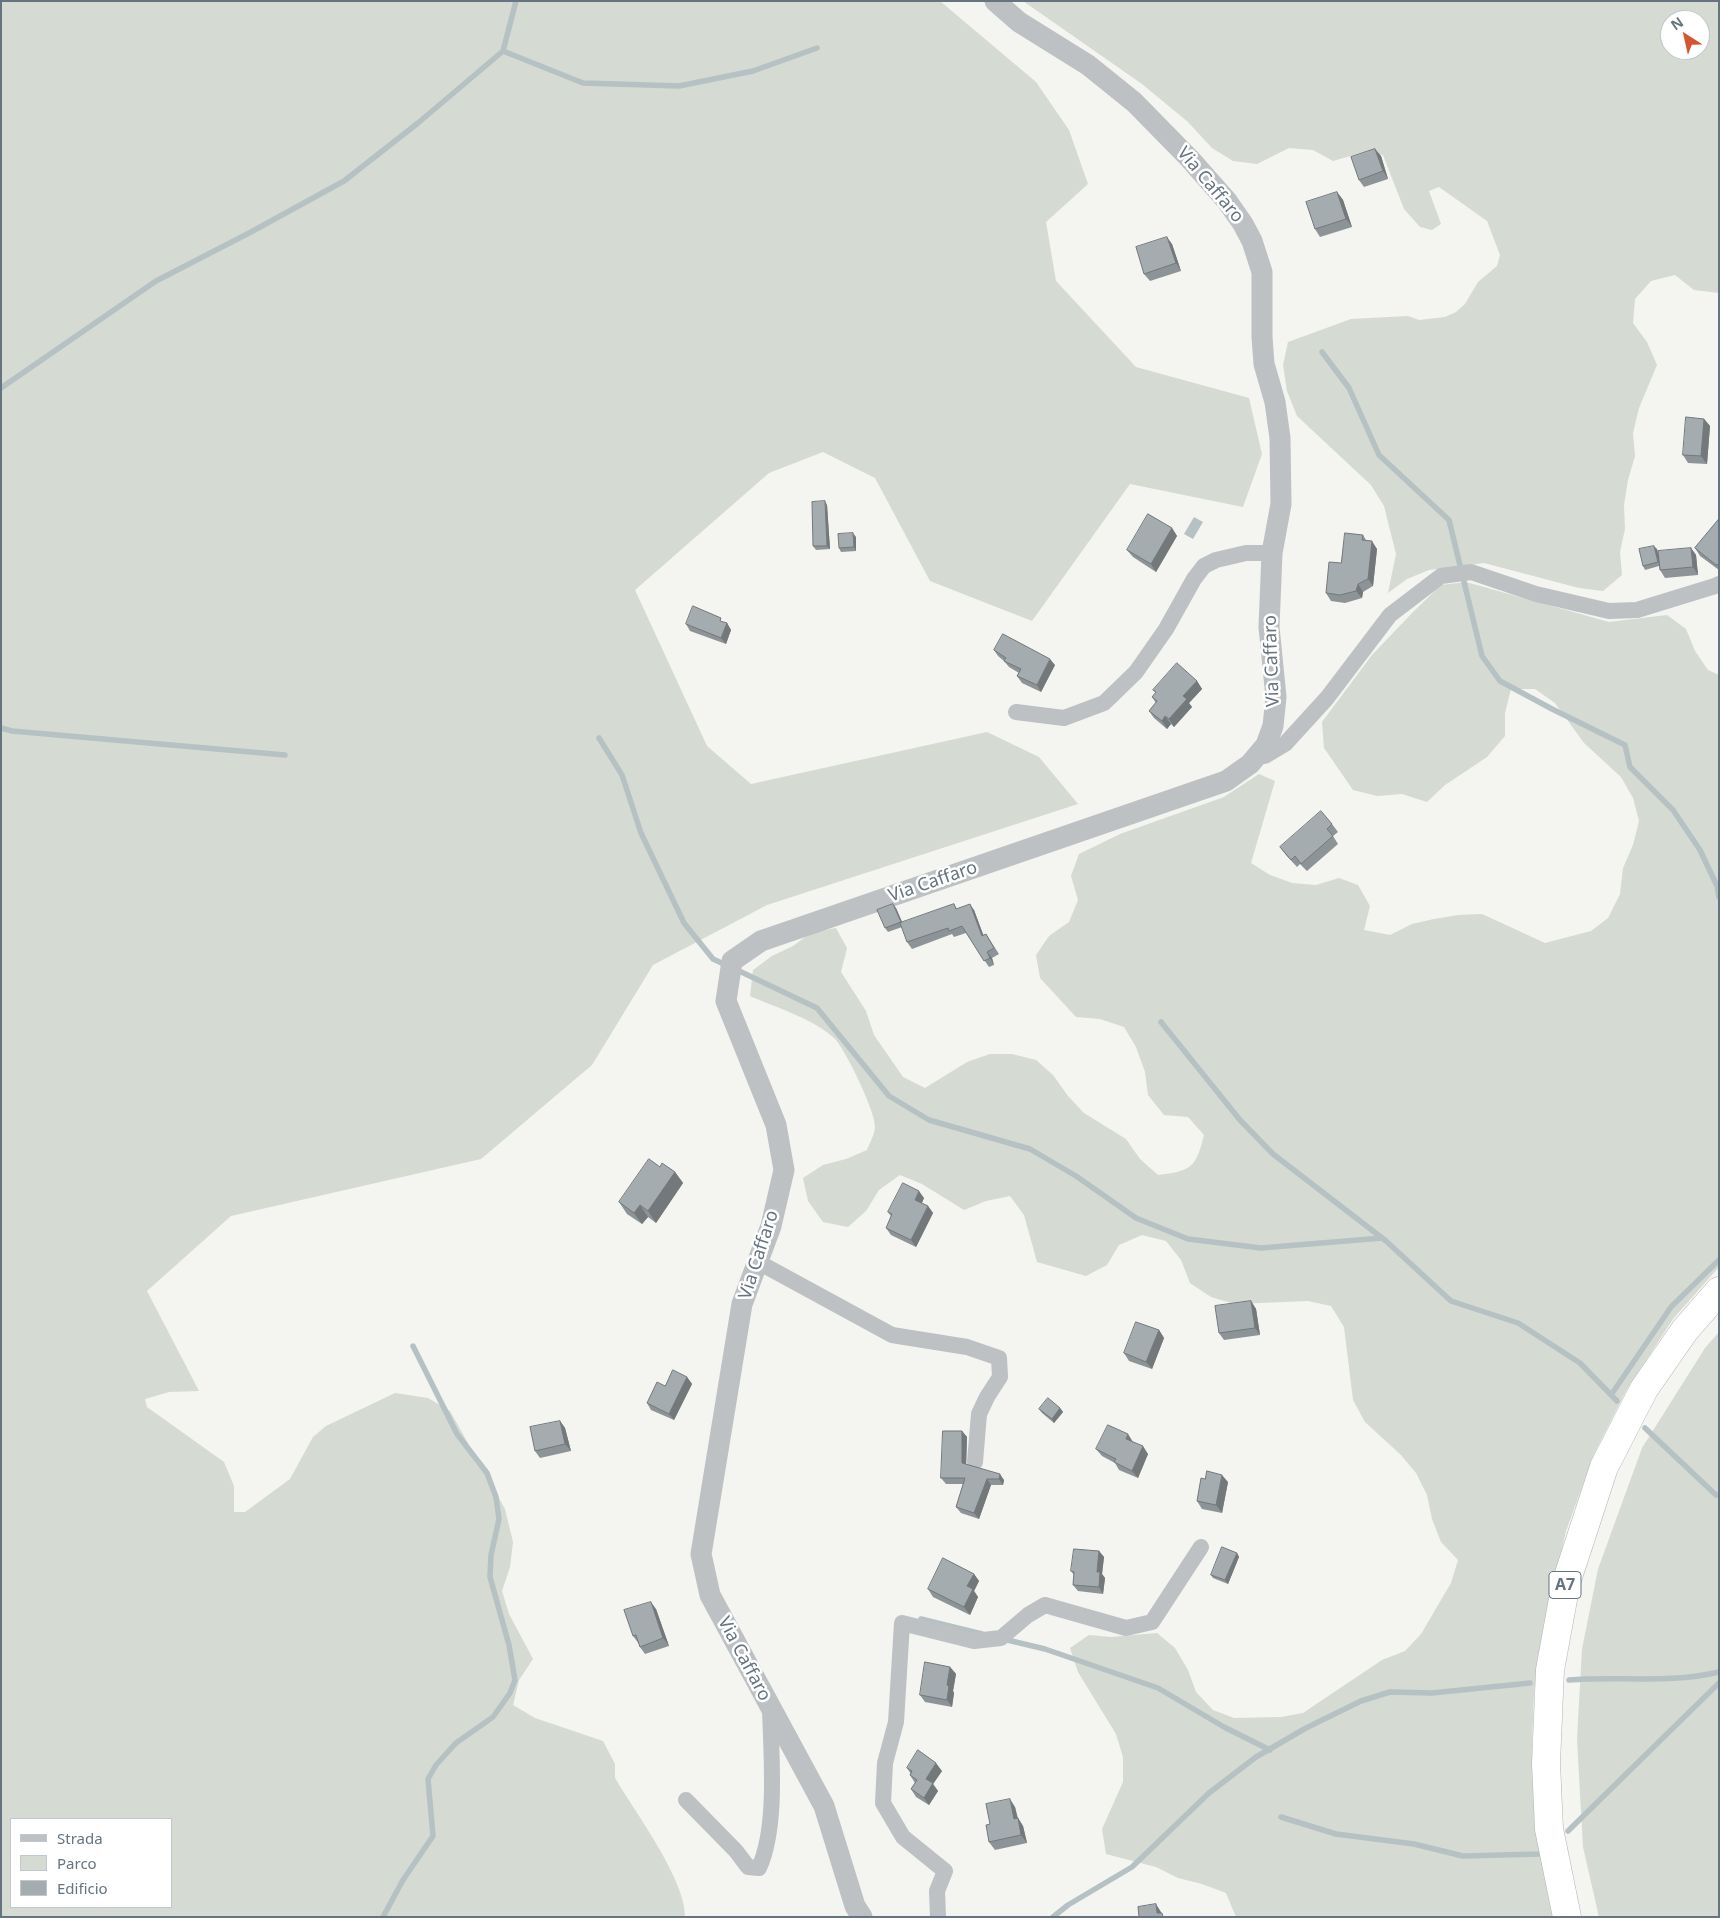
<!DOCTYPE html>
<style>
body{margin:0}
#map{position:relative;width:1720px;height:1918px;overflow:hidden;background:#f4f4f0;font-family:"Noto Sans",sans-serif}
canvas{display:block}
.frame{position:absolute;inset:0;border:2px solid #65747f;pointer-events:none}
.legend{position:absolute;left:10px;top:1818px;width:162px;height:90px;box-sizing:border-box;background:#fff;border:1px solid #c1c7cc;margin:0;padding:6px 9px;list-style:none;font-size:15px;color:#65747f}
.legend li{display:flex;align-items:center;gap:10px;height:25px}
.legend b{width:25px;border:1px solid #c1c7cc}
.north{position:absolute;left:1660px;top:10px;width:50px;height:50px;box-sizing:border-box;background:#fff;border:1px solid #c1c7cc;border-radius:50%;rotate:325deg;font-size:14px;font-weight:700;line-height:20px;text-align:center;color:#65747f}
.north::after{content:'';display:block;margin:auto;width:18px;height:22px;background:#d35631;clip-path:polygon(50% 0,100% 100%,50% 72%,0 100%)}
</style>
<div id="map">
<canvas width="1720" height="1918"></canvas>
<div class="frame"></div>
<ul class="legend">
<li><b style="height:6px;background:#bdc1c4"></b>Strada</li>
<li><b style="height:14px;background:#d5dad2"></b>Parco</li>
<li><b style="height:14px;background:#a4acb0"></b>Edificio</li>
</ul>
<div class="north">N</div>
</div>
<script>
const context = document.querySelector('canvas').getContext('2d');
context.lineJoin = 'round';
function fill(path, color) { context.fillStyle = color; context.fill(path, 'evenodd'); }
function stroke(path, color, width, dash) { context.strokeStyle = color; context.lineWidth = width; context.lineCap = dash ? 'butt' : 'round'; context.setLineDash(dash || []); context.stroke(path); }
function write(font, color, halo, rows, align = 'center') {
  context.font = font + ' "Noto Sans",sans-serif'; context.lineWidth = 5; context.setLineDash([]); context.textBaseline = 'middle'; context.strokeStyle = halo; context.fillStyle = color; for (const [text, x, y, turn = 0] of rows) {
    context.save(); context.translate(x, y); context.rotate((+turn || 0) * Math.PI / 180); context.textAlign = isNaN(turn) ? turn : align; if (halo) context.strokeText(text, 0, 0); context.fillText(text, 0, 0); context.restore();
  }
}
fill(new Path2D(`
 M 1,1 L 940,1 L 1036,82 L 1069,130 L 1088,184 L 1046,222 L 1056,281 L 1136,367 L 1249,398 L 1262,454 L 1243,507 L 1130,484 L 1032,621 L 930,581 L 875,478 L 823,452 L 769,473 L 635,590 L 707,746 L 751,784 L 987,732 L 1039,757 L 1078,804 L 767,905 L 653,965 L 592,1065 L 481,1159 L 231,1216 L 147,1291 L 199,1391 L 169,1392 L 145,1399 L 147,1407 L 224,1462 L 234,1486 L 234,1512 L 245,1512 L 290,1479 L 313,1437 L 326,1426 L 395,1393 L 428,1398 L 450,1411 L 505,1509 L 513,1542 L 510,1567 L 502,1591 L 509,1614 L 533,1659 L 519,1680 L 513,1705 L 535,1718 L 603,1741 L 615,1764 L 615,1778 C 635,1812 686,1880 685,1917 L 1,1917 ZM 11,1819 L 171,1819 L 171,1907 L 11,1907 Z
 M 1023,1 L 1719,1 L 1719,293 L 1694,290 L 1675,275 L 1651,281 L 1635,299 L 1633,323 L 1647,342 L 1657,365 L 1639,408 L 1633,433 L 1635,456 L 1628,480 L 1624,505 L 1625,529 L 1620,552 L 1622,575 L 1603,591 L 1579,588 L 1484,563 L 1429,570 L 1407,579 L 1388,593 L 1396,554 L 1384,506 L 1371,485 L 1297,416 L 1287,391 L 1283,365 L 1288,342 L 1351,319 L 1408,316 L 1419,320 L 1445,317 L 1456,312 L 1465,304 L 1478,282 L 1497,266 L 1500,255 L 1487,221 L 1439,187 L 1429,191 L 1441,224 L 1432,230 L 1420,227 L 1404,209 L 1383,155 L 1367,151 L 1333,161 L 1313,150 L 1289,148 L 1257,164 L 1233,161 L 1212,148 L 1188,122 L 1142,84 ZM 1670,20 L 1700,20 L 1700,50 L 1670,50 Z
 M 1466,582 L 1609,622 L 1667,615 L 1686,629 L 1695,651 L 1708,670 L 1719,675 L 1719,1267 L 1673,1319 L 1626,1391 L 1594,1454 L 1566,1531 L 1545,1624 L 1534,1691 L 1532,1744 L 1544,1852 L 1559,1917 L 1236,1917 L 1226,1893 L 1202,1884 L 1178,1878 L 1156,1867 L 1106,1854 L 1102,1829 L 1123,1782 L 1123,1757 L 1116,1734 L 1078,1672 L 1070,1648 L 1089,1635 L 1111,1637 L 1157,1633 L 1175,1648 L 1188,1670 L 1196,1692 L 1213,1710 L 1234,1718 L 1281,1717 L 1303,1713 L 1382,1660 L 1405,1651 L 1421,1634 L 1451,1583 L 1458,1560 L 1441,1542 L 1432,1519 L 1427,1495 L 1416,1473 L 1401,1455 L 1365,1422 L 1353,1400 L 1344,1327 L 1331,1306 L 1308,1301 L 1235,1304 L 1211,1297 L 1190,1283 L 1181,1260 L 1166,1241 L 1142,1235 L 1119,1245 L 1107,1265 L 1086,1276 L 1037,1262 L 1024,1215 L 1010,1196 L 986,1201 L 964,1210 L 922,1184 L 900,1175 L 879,1190 L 866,1211 L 848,1227 L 823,1222 L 808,1201 L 803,1178 L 823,1165 L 846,1159 L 867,1150 C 870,1143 874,1135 875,1128 C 877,1114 845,1049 835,1039 C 818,1021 773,1006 750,996 L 753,970 L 772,956 L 793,946 L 812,932 L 836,928 L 847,948 L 841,972 L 866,1011 L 874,1035 L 903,1077 L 925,1088 L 967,1062 L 990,1054 L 1012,1054 L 1036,1060 L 1053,1075 L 1068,1096 L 1084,1113 L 1126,1139 L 1140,1159 L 1158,1175 C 1191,1171 1196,1168 1204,1135 L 1188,1117 L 1164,1115 L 1148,1095 L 1145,1072 L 1136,1047 L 1124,1027 L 1100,1019 L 1076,1017 L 1040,978 L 1036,955 L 1049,936 L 1069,922 L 1078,900 L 1071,876 L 1079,854 L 1120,834 L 1224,797 L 1259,774 L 1275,781 L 1251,863 L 1270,875 L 1292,883 L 1316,885 L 1339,878 L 1358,885 L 1370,906 L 1364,930 L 1390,935 L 1412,924 L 1434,919 L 1458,915 L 1482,914 L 1545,943 L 1591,931 L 1608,918 L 1620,894 L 1623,868 L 1633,845 L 1639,821 L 1633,798 L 1621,777 L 1584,743 L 1555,703 L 1535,689 L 1511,689 L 1505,713 L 1505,736 L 1487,757 L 1445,785 L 1427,802 L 1402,794 L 1377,796 L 1353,790 L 1324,748 L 1322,722 L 1372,655 L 1412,613 L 1441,585 Z
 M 1719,1332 L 1719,1917 L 1599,1917 L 1583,1847 L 1577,1739 L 1582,1649 L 1598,1569 L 1642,1448 L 1705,1348 Z`), '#d5dad2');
fill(new Path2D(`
 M 1194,517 L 1203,522 L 1193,539 L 1184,534 Z`), '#b6c1c4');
stroke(new Path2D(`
 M 503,51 L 583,83 L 679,86 L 753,71 L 817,48
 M 1322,352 L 1349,388 L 1379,455 L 1449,520 L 1482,656 L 1500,681 L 1552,709 L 1625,745 L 1630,767 L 1673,810 L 1700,850 L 1717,886 L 1719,897
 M 1,388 L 156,281 L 251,232 L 344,181 L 418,123 L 503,51 L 516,1
 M 1,728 L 12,731 L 285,755
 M 599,738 L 622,775 L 641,833 L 684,923 L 713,959 L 726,965
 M 735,969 L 817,1008 L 889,1096 L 929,1120 L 1030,1149 L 1076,1176 L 1136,1218 L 1188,1239 L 1261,1248 L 1382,1238
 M 1161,1022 L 1240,1120 L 1273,1154 L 1386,1241 L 1451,1301 L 1518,1323 L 1580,1363 L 1617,1401
 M 1611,1395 L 1671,1307 L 1719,1260
 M 1645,1428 L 1716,1495 L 1719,1495
 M 921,1619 L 982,1634
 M 1003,1639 L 1045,1649 L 1158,1688 L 1224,1727 L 1270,1750
 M 1569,1680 C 1618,1676 1670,1684 1719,1672
 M 1281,1817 L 1336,1834 L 1414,1844 L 1463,1856 L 1539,1854 L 1546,1852
 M 1568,1831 L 1719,1683
 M 383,1917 L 403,1880 L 433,1836 L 428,1779 L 436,1765 L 456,1743 L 493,1717 L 510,1693 L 515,1680 L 509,1645 L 490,1577 L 491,1555 L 499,1519 L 496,1497 L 487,1473 L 457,1434 L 413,1346
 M 1053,1917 L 1068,1905 L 1132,1867 L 1209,1793 L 1256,1757 L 1306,1728 L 1361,1701 L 1390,1692 L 1432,1693 L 1530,1683`), '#b6c1c4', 5.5);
const motorway = new Path2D(`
 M 1567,1917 L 1549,1829 L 1546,1763 L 1550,1670 L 1566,1583 L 1604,1467 L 1644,1389 L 1685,1330 L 1719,1291`);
stroke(motorway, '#b0b4b6', 29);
stroke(new Path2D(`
 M 1016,712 L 1064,718 L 1104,703 L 1136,672 L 1166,629 L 1194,579 L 1204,566 L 1216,560 L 1246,553 L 1272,553
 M 1255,756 L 1265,756 L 1285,744 L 1327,698 L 1390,615 L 1441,576 L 1471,572 L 1536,594 L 1609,611 L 1637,610 L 1715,586 L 1719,584
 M 758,1262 L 892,1335 L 967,1347 L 999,1358 L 1000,1377 L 987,1397 L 979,1414 L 975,1462
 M 686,1800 L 736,1851 L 748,1867 L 759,1868 C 778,1826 771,1754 770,1707
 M 938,1917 L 937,1891 L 945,1871 L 903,1837 L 883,1803 L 885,1763 L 896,1722 L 902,1623 L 974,1641 L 1001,1638 L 1028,1615 L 1045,1605 L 1126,1628 L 1152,1622 L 1201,1547`), '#bdc1c4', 16);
stroke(new Path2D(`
 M 862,1917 L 855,1906 L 824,1806 L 710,1595 L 701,1554 L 742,1304 L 771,1226 L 784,1170 L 776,1125 L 726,1001 L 732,961 L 761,941 L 1226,781 L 1250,764 L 1266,745 L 1273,726 L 1276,697 L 1269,627 L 1272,553 L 1281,504 L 1280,438 L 1275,402 L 1264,364 L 1262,337 L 1262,272 L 1252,241 L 1243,224 L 1227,201 L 1189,158 L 1134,102 L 1088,65 L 1019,22 L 995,1`), '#bdc1c4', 21);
stroke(motorway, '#fff', 28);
fill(new Path2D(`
 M 1375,149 L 1381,156 L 1388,179 L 1364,187 L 1359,180 Z
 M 1337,192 L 1343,200 L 1352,227 L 1320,237 L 1315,229 Z
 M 1172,244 L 1181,271 L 1150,281 L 1144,274 Z
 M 1704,419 L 1710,426 L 1707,464 L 1688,463 L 1683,455 Z
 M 827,505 L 830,549 L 816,550 L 813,546 Z
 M 1719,519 L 1719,570 L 1700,556 L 1695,548 Z
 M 1172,528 L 1177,536 L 1156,572 L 1133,557 L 1127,550 Z
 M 1363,535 L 1366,540 L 1377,549 L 1373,586 L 1363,592 L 1362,598 L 1345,603 L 1331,601 L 1326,593 L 1341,563 Z
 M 856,537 L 856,551 L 841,552 L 839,548 Z
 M 1691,548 L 1696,555 L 1698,575 L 1665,578 L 1660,570 L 1659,566 L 1645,570 L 1643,566 L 1657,549 L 1658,556 Z
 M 725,623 L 727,623 L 731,630 L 726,644 L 690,631 L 686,624 Z
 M 994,650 L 1055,665 L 1041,692 L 1022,683 L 1017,676 L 1019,673 L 1009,667 L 1004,661 L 998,656 Z
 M 1197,681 L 1202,689 L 1189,703 L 1192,707 L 1174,727 L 1171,724 L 1167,729 L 1154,718 L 1149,711 L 1156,703 L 1152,697 L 1156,693 L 1153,690 Z
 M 1332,824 L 1338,832 L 1333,836 L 1338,844 L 1307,871 L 1300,864 L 1297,867 L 1286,855 L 1280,847 Z
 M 954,904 L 957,909 L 974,910 L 983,935 L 986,934 L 999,954 L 992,958 L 994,965 L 989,967 L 966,933 L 954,937 L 952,934 L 912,949 L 907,942 L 902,927 L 888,932 L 885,928 L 896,908 L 902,923 Z
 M 660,1167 L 675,1172 L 683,1183 L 656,1223 L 648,1217 L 642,1224 L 627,1214 L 619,1202 Z
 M 924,1198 L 922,1203 L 928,1206 L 933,1213 L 916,1247 L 891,1235 L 886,1228 L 891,1216 L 888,1212 Z
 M 1251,1301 L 1256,1309 L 1260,1335 L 1224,1340 L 1219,1333 Z
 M 1159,1330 L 1164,1338 L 1152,1369 L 1129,1361 L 1124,1353 Z
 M 687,1377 L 692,1384 L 674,1420 L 651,1410 L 647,1403 L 665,1386 Z
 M 1060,1408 L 1063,1412 L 1054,1423 L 1042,1413 L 1039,1409 Z
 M 560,1421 L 565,1428 L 571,1451 L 540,1458 L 535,1451 Z
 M 962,1431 L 967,1437 L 966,1465 L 1004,1480 L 1003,1485 L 991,1485 L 979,1519 L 961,1513 L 956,1507 L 963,1484 L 946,1484 L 941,1478 Z
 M 1133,1442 L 1148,1454 L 1138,1478 L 1119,1470 L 1115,1463 L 1102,1456 L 1096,1449 Z
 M 1228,1482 L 1222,1513 L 1202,1509 L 1197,1501 Z
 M 1099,1551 L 1104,1557 L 1102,1574 L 1105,1578 L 1103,1594 L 1078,1591 L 1073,1585 L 1074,1575 L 1071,1571 Z
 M 1237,1553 L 1239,1557 L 1228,1584 L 1213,1578 L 1211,1575 Z
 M 974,1574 L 979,1581 L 974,1591 L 978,1597 L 970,1615 L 933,1597 L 928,1589 Z
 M 656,1609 L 669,1646 L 645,1654 L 640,1647 L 639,1644 L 633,1636 Z
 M 950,1667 L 956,1674 L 953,1691 L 954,1693 L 952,1707 L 925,1702 L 920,1695 Z
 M 907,1768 L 942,1771 L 933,1784 L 938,1791 L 929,1805 L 916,1797 L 911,1789 L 915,1783 L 910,1775 L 911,1774 Z
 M 1015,1807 L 1018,1818 L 1023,1826 L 1027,1843 L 995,1850 L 989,1842 L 990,1824 Z`), '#8d9497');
fill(new Path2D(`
 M 1375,149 L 1381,156 L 1388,179 L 1383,171 Z
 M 1337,192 L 1343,200 L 1352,227 L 1346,219 Z
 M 1167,237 L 1172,244 L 1181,271 L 1176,263 Z
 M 1704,419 L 1710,426 L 1707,464 L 1701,456 Z
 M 825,501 L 827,505 L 830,549 L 827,546 Z
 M 1172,528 L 1177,536 L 1156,572 L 1151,564 Z
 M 853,533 L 856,537 L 856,551 L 854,547 Z
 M 1372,541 L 1377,549 L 1373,586 L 1368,579 Z
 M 1654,546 L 1657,549 L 1661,566 L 1658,562 Z
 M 1691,548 L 1696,555 L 1698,575 L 1693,567 Z
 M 1358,584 L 1363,592 L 1362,598 L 1356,591 Z
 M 727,623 L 731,630 L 726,644 L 721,638 Z
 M 1050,659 L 1055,665 L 1041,692 L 1037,685 Z
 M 1197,681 L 1202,689 L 1189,703 L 1192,707 L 1174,727 L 1169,719 L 1183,696 Z
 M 1165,716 L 1171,724 L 1167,729 L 1162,721 Z
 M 893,904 L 896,908 L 904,926 L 901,922 Z
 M 970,904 L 974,910 L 986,942 L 982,936 Z
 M 987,952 L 992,958 L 994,965 L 990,958 Z
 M 675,1172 L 683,1183 L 656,1223 L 648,1211 Z
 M 919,1191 L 924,1198 L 920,1207 L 915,1200 Z
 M 640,1205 L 648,1217 L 642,1224 L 634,1213 Z
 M 928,1206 L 933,1213 L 916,1247 L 911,1240 Z
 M 1251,1301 L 1256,1309 L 1260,1335 L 1255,1328 Z
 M 1159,1330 L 1164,1338 L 1152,1369 L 1146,1362 Z
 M 687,1377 L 692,1384 L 674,1420 L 669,1414 Z
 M 1060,1408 L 1063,1412 L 1054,1423 L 1052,1419 Z
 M 560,1421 L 565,1428 L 571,1451 L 565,1444 Z
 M 962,1431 L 967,1437 L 966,1469 L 962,1463 Z
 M 1128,1434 L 1133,1442 L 1126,1439 Z
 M 1143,1446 L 1148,1454 L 1138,1478 L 1132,1471 Z
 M 1000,1474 L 1004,1480 L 1003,1485 L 999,1479 Z
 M 1222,1475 L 1228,1482 L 1222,1513 L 1216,1505 Z
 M 987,1479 L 991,1485 L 979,1519 L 974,1513 Z
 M 1099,1551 L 1104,1557 L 1102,1574 L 1105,1578 L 1103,1594 L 1099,1587 L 1097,1572 Z
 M 1237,1553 L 1239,1557 L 1228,1584 L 1225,1580 Z
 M 974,1574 L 979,1581 L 974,1591 L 978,1597 L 970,1615 L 964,1607 L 967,1586 Z
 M 651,1602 L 656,1609 L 669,1646 L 663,1638 Z
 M 950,1667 L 956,1674 L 953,1691 L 954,1693 L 952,1707 L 947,1700 L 947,1685 Z
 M 936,1763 L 942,1771 L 933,1784 L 938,1791 L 929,1805 L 924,1798 L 926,1779 Z
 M 1010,1799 L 1015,1807 L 1019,1827 L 1014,1819 Z
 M 1018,1818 L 1023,1826 L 1027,1843 L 1021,1835 Z
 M 1156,1904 L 1161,1912 L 1162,1917 L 1157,1913 Z`), '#73787b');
const building = new Path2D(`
 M 1375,149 L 1383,171 L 1359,180 L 1351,157 Z
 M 1337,192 L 1346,219 L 1315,229 L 1306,202 Z
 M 1167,237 L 1176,263 L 1144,274 L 1136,247 Z
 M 1686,417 L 1704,419 L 1701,456 L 1683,455 Z
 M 825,501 L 827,546 L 813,546 L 812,502 Z
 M 1148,514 L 1172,528 L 1151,564 L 1127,550 Z
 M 1719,519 L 1719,564 L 1716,565 L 1695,548 Z
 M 853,533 L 854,547 L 839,548 L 838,534 Z
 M 1345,533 L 1363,535 L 1362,540 L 1372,541 L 1368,579 L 1358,584 L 1356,591 L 1340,595 L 1326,593 L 1329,562 L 1341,563 Z
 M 1654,546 L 1658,562 L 1643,566 L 1639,549 Z
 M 1691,548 L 1693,567 L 1660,570 L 1658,551 Z
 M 693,606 L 721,618 L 720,621 L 727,623 L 721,638 L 686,624 Z
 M 1003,634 L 1050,659 L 1037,685 L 1017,676 L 1021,669 L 1004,661 L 1006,658 L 994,650 Z
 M 1177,663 L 1197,681 L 1183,696 L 1187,699 L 1169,719 L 1165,716 L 1162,721 L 1149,711 L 1157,701 L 1152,697 L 1156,692 L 1153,690 Z
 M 1321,811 L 1332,824 L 1327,829 L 1333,836 L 1301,864 L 1295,856 L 1291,860 L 1280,847 Z
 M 893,904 L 901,922 L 885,928 L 877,910 Z
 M 954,904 L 956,909 L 970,904 L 982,936 L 986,934 L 994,948 L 987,952 L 990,958 L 984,961 L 962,926 L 949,931 L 948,928 L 907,942 L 900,923 Z
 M 649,1159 L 660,1167 L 662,1163 L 675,1172 L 648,1211 L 640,1205 L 634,1213 L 619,1202 Z
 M 903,1183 L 919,1191 L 915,1200 L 928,1206 L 911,1240 L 886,1228 L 892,1214 L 888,1212 Z
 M 1251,1301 L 1255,1328 L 1219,1333 L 1215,1306 Z
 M 1136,1322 L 1159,1330 L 1146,1362 L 1124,1353 Z
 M 673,1370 L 687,1377 L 669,1414 L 647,1403 L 657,1382 L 665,1386 Z
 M 1048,1398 L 1060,1408 L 1052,1419 L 1039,1409 Z
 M 560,1421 L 565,1444 L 535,1451 L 530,1427 Z
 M 1108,1425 L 1128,1434 L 1126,1439 L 1143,1446 L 1132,1471 L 1114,1462 L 1116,1459 L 1096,1449 Z
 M 943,1431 L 962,1431 L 962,1463 L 1000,1474 L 999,1479 L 987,1479 L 974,1513 L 956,1507 L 965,1478 L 941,1478 Z
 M 1207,1471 L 1222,1475 L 1216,1505 L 1197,1501 L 1201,1478 L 1205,1479 Z
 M 1222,1547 L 1237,1553 L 1225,1580 L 1211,1575 Z
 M 1074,1549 L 1099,1551 L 1097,1572 L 1100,1572 L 1099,1587 L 1073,1585 L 1074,1572 L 1071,1571 Z
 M 943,1558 L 974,1574 L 967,1586 L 973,1589 L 964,1607 L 928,1589 Z
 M 651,1602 L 663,1638 L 640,1647 L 636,1635 L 633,1636 L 624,1610 Z
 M 925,1662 L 950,1667 L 947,1685 L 949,1686 L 947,1700 L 920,1695 Z
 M 918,1750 L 936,1763 L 926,1779 L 933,1783 L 924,1798 L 911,1789 L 917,1780 L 910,1775 L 912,1771 L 907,1768 Z
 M 1010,1799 L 1014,1819 L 1018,1818 L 1021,1835 L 989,1842 L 986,1825 L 990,1824 L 986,1804 Z
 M 1156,1904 L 1157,1913 L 1162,1913 L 1163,1917 L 1139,1917 L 1138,1907 Z`);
fill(building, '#a4acb0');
stroke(building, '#73787b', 1);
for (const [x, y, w] of [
 [1565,1585,32]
]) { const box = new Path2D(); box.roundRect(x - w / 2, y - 13.5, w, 27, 4); context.fillStyle = '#fff'; context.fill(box); stroke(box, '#65747f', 1); }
write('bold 16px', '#65747f', null, [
 ["A7",1565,1585]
]);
write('18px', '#65747f', '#fff', [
 ["Via Caffaro",1210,185,50],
 ["Via Caffaro",1272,661,-92],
 ["Via Caffaro",933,882,-19],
 ["Via Caffaro",759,1255,-72],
 ["Via Caffaro",744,1659,62]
]);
</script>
